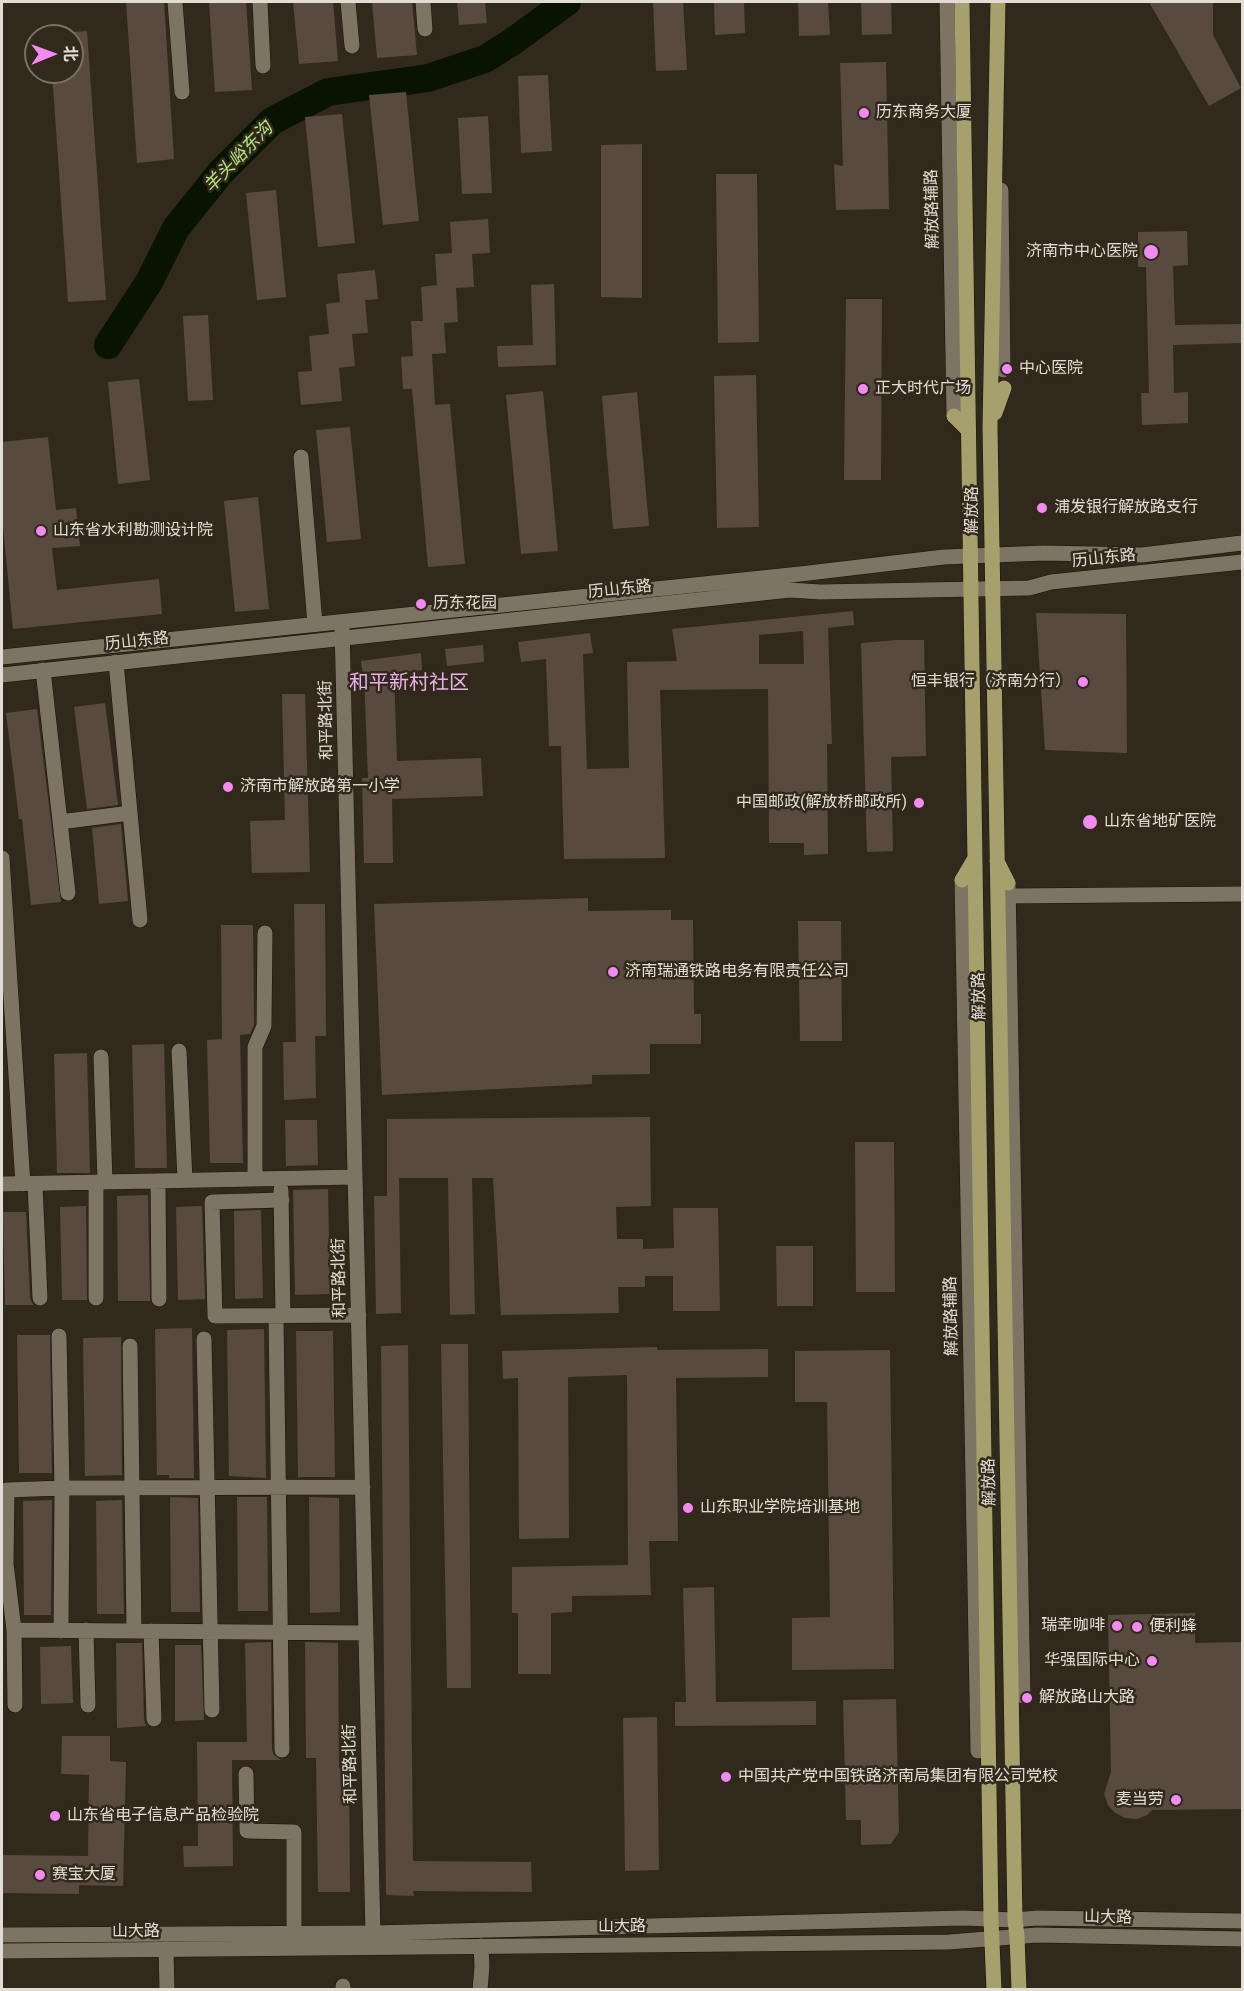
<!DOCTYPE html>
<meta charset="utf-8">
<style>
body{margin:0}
#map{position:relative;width:1244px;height:1991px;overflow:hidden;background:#312a1c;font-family:Roboto,"Noto Sans SC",sans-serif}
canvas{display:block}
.frame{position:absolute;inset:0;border:3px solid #e2ddd4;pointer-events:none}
.north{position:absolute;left:24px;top:24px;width:60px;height:60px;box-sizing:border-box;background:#312a1c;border:2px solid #787266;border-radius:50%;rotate:89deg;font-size:16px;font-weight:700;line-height:24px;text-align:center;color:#e2ddd4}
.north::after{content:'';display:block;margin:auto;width:21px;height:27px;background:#f38af1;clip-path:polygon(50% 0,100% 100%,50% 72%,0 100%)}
</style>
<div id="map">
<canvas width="1244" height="1991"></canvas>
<div class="frame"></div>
<div class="north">北</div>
</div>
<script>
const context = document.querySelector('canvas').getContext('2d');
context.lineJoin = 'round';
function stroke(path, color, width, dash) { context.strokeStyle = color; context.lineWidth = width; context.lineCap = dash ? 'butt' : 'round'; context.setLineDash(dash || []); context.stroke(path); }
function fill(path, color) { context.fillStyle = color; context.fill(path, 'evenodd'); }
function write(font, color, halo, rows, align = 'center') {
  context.font = font + ' Roboto,"Noto Sans SC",sans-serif'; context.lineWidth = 5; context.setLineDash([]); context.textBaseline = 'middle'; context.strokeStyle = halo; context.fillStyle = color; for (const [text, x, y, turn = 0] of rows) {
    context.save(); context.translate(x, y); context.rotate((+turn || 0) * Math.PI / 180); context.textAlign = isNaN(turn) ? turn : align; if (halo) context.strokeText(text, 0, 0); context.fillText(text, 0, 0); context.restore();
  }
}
stroke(new Path2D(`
 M 108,345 L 149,282 L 176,228 L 221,172 L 272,121 L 328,92 L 428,78 L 485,59 L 512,42 L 567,2`), '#091301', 28);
fill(new Path2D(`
 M 126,2 L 164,2 L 174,159 L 137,163 Z
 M 209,2 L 246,2 L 252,90 L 215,92 Z
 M 293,2 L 333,2 L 338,61 L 299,64 Z
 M 372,2 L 412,2 L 417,55 L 377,58 Z
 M 457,2 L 485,2 L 487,23 L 459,25 Z
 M 653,2 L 683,2 L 687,70 L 656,71 Z
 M 714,2 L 744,2 L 745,33 L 715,35 Z
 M 798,2 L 828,2 L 830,35 L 799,36 Z
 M 861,2 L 891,2 L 892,34 L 862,35 Z
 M 1149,2 L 1213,2 L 1213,35 L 1241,88 L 1209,106 Z
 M 87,31 L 106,300 L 68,302 L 52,72 L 72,72 L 72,32 Z
 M 886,62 L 889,209 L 836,210 L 834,164 L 843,166 L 840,63 Z
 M 548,75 L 552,151 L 521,153 L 518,76 Z
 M 406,92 L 419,221 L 383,225 L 369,95 Z
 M 342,114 L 355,243 L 318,247 L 305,117 Z
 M 488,116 L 492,193 L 462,194 L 458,118 Z
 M 642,144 L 642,298 L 601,297 L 601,145 Z
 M 716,174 L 757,174 L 759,342 L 718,343 Z
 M 276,190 L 286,297 L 257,300 L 246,193 Z
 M 488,219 L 490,253 L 472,254 L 474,287 L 456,288 L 458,322 L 444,323 L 446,353 L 432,354 L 435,405 L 450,404 L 465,564 L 428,567 L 412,389 L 403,389 L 401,357 L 413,356 L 411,321 L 423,321 L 421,287 L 437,285 L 435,254 L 452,253 L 450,222 Z
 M 1187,231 L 1188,265 L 1173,266 L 1175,325 L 1242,324 L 1242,343 L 1173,345 L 1174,393 L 1188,392 L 1188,423 L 1142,425 L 1141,393 L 1149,393 L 1146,267 L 1138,267 L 1138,232 Z
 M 375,270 L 378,299 L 365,300 L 368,333 L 352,334 L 355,366 L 339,368 L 342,401 L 301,405 L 298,372 L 312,371 L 309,336 L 329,334 L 326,304 L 340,302 L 337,274 Z
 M 554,284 L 556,365 L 498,367 L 497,346 L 533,345 L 531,285 Z
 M 846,299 L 882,299 L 881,480 L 844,480 Z
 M 208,315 L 213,400 L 188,401 L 183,316 Z
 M 756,375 L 759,527 L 717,528 L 714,376 Z
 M 139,379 L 150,480 L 118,484 L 108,382 Z
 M 543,391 L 558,551 L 521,554 L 506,395 Z
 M 637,392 L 649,526 L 613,529 L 602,396 Z
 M 350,427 L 361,539 L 327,542 L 316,430 Z
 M 48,437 L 56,510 L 76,508 L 80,546 L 52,548 L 57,590 L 159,579 L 162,614 L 13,629 L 2,516 L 2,442 Z
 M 258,497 L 269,609 L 235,612 L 224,501 Z
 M 853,611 L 854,625 L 828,628 L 832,744 L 827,744 L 828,854 L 804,855 L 804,843 L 769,843 L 768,689 L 660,690 L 665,858 L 564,859 L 561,746 L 549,746 L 546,659 L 521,662 L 518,642 L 590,633 L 593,653 L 583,654 L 587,769 L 629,768 L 627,662 L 677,661 L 672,629 ZM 803,631 L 804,664 L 759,664 L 759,635 Z
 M 1036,613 L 1126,614 L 1127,753 L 1045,750 Z
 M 897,640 L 924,640 L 926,756 L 891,757 L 893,851 L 867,852 L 861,643 Z
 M 483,645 L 484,662 L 447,666 L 445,649 Z
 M 421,653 L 422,670 L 394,673 L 397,761 L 481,758 L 483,796 L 392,799 L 393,863 L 364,863 L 362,778 L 368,778 L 364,676 L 363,677 L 361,661 Z
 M 282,694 L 305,694 L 310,872 L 252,873 L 250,821 L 285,820 Z
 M 105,703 L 118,805 L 87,809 L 74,707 Z
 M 37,709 L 61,902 L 31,905 L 22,819 L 19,819 L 6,713 Z
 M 121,824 L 128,901 L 99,904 L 92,828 Z
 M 588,898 L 588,911 L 671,910 L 671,920 L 693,920 L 694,1014 L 701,1014 L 701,1044 L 650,1044 L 650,1074 L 592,1075 L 592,1084 L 382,1095 L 374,904 Z
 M 294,904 L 325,904 L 326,1036 L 315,1036 L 316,1098 L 284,1100 L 283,1042 L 296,1042 Z
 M 798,921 L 841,921 L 842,1041 L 800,1041 Z
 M 221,925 L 253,925 L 254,1025 L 250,1034 L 240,1035 L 243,1163 L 210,1163 L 207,1040 L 222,1039 Z
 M 164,1044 L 167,1168 L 135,1168 L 132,1045 Z
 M 87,1053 L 90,1173 L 57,1173 L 54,1054 Z
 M 650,1117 L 651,1206 L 616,1207 L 617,1239 L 643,1239 L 643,1249 L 674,1248 L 673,1208 L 718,1208 L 720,1311 L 673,1311 L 673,1276 L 645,1276 L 645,1287 L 618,1287 L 619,1313 L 501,1315 L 493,1178 L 472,1178 L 475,1314 L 450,1315 L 448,1178 L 399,1178 L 401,1313 L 376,1314 L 374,1196 L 387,1196 L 387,1119 Z
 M 285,1120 L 317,1120 L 318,1165 L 286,1166 Z
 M 855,1142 L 894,1142 L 895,1292 L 856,1292 Z
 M 328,1189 L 330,1294 L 295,1295 L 293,1190 Z
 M 148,1195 L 150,1301 L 118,1301 L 117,1196 Z
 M 86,1206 L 87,1300 L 62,1300 L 60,1207 Z
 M 202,1206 L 205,1299 L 178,1300 L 176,1207 Z
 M 261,1210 L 263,1298 L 235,1299 L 234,1211 Z
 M 3,1212 L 26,1212 L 30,1298 L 33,1305 L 5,1305 Z
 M 776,1246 L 813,1246 L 813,1306 L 777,1306 Z
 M 192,1328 L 194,1478 L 169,1478 L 169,1475 L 157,1475 L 155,1329 Z
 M 264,1329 L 266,1478 L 229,1476 L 227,1330 Z
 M 296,1331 L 333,1331 L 335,1477 L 298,1477 Z
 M 17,1335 L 50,1335 L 52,1473 L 19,1473 Z
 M 121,1337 L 122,1475 L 85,1476 L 83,1338 Z
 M 441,1344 L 468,1344 L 471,1688 L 447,1688 Z
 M 408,1345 L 413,1861 L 531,1862 L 532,1892 L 413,1891 L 414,1896 L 386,1895 L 381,1346 Z
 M 657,1347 L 657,1350 L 768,1349 L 768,1377 L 676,1378 L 678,1541 L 649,1541 L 651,1595 L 572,1596 L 572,1612 L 551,1613 L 551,1674 L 518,1674 L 518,1613 L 512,1613 L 512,1567 L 628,1565 L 627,1375 L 568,1377 L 569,1538 L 519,1539 L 518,1378 L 503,1379 L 502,1351 Z
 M 890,1350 L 894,1669 L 792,1670 L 792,1618 L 830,1617 L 827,1402 L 795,1402 L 795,1351 Z
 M 170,1497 L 198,1498 L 200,1612 L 171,1612 Z
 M 237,1497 L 267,1497 L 268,1611 L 238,1611 Z
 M 309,1497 L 339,1498 L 340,1612 L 310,1613 Z
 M 52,1500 L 51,1615 L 24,1615 L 23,1501 Z
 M 122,1500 L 124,1614 L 97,1614 L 96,1501 Z
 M 714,1587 L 716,1702 L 816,1701 L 816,1725 L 675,1726 L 675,1702 L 686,1702 L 683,1588 Z
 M 1195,1613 L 1195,1643 L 1242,1642 L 1242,1809 L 1152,1810 L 1147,1815 L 1137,1819 L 1125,1818 L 1114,1812 L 1108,1805 L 1104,1794 L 1111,1772 L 1108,1615 Z
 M 271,1642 L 272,1750 L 274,1755 L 281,1760 L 232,1760 L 233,1866 L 184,1867 L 183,1846 L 198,1846 L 197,1742 L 247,1742 L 245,1643 Z
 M 305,1642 L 338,1643 L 339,1768 L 349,1768 L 350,1892 L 318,1892 L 316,1758 L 306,1758 Z
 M 116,1643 L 142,1643 L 144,1719 L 146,1726 L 117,1728 Z
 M 175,1645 L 201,1645 L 204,1720 L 175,1721 Z
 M 71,1646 L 73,1703 L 41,1704 L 40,1647 Z
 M 896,1699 L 899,1832 L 891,1844 L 861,1845 L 861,1820 L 846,1820 L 843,1700 Z
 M 657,1717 L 659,1870 L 625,1871 L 623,1718 Z
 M 62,1736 L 110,1736 L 110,1761 L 126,1762 L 123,1886 L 79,1885 L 79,1894 L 2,1893 L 2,1855 L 88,1856 L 89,1775 L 61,1774 Z`), '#584a3f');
const minor = new Path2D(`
 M 175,2 L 182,92
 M 260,2 L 263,66
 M 348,2 L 352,46
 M 423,2 L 425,29
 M 301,457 L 315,624
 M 342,626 L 373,1933
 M 116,662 L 140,920
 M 43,670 L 68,893
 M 60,822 L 130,813
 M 2,858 L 23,1184
 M 1009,896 L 1242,894
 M 179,1051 L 185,1180
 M 101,1057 L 105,1182
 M 255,1179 L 255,1047 L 264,1026 L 265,933
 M 158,1181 L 159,1299
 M 2,1184 L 355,1177
 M 35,1184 L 40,1298
 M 281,1190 L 283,1316
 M 282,1200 L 212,1202 L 215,1316 L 359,1315
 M 96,1298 L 96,1182
 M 276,1317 L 282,1750
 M 59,1336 L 62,1488 L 61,1631
 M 204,1339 L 212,1710
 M 130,1346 L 134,1631
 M 2,1564 L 6,1564 L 7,1490 L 62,1488 L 363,1487
 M 6,1564 L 14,1630 L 366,1633
 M 14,1630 L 15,1705
 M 86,1630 L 88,1705
 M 151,1631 L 154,1719
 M 246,1774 L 247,1831 L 294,1832 L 294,1934
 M 166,1949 L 167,1990
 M 343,1990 L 343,1986
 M 480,1990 L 482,1966 L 481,1946`);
const tertiary = new Path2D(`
 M 947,2 L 954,416
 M 1001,190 L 1003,370
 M 2,657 L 800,574 L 944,557 L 1044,553 L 1142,555 L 1242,543
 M 2,675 L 790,590 L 820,592 L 1029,588 L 1051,582 L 1242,562
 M 962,880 L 978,1751
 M 1008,883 L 1023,1696`);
const secondary = new Path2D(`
 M 2,1935 L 373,1933 L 963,1918 L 1015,1920 L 1037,1918 L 1242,1921
 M 2,1951 L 949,1942 L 1037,1935 L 1242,1939`);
const primary = new Path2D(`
 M 962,2 L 991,1919 L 994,1990
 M 998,2 L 990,427 L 1015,1920 L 1017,1936 L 1019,1990
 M 995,413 L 1004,388
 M 954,416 L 968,430
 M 997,861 L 1008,883
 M 962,880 L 975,858`);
stroke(minor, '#191206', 16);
stroke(tertiary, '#191206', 16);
stroke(secondary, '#191206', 16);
stroke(primary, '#191206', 16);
stroke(minor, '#7d7464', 15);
stroke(tertiary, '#7d7464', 15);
stroke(secondary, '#7d7464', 15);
stroke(primary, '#a6a16c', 15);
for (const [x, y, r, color] of [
 [864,113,6,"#f38af1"],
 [1151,252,8,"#f38af1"],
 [1007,369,6,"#f38af1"],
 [863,389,6,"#f38af1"],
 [1042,508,6,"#f38af1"],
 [41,531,6,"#f38af1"],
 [421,604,6,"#f38af1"],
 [1083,682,6,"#f38af1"],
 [228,787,6,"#f38af1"],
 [919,803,6,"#f38af1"],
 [1090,822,8,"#f38af1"],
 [613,972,6,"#f38af1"],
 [688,1508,6,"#f38af1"],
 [1117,1626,6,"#f38af1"],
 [1137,1627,6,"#f38af1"],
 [1152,1661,6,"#f38af1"],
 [1027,1698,6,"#f38af1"],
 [726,1777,6,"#f38af1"],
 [1176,1800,6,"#f38af1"],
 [55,1816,6,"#f38af1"],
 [40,1875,6,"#f38af1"]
]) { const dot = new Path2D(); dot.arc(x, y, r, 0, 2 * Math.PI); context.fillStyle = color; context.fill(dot); stroke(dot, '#312a1c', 2); }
write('16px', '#e2ddd4', '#312a1c', [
 ["历东商务大厦",876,113],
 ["济南市中心医院",1138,252,"right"],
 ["中心医院",1019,369],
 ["正大时代广场",875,389],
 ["浦发银行解放路支行",1054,508],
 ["山东省水利勘测设计院",53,531],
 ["历东花园",433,604],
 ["恒丰银行（济南分行）",1071,682,"right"],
 ["济南市解放路第一小学",240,787],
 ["中国邮政(解放桥邮政所)",907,803,"right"],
 ["山东省地矿医院",1104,822],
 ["济南瑞通铁路电务有限责任公司",625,972],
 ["山东职业学院培训基地",700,1508],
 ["瑞幸咖啡",1105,1626,"right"],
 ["便利蜂",1149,1627],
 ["华强国际中心",1140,1661,"right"],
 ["解放路山大路",1039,1698],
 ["中国共产党中国铁路济南局集团有限公司党校",738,1777],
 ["麦当劳",1164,1800,"right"],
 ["山东省电子信息产品检验院",67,1816],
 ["赛宝大厦",52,1875]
], 'left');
write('16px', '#e2ddd4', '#312a1c', [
 ["解放路辅路",933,209,-91],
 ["解放路",973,510,-90],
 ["历山东路",1104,559,-6],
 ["历山东路",620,590,-6],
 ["历山东路",137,642,-6],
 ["和平路北街",327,720,-91],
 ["解放路",980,996,-91],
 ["和平路北街",340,1278,-91],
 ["解放路辅路",952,1316,-91],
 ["解放路",990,1482,-91],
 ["和平路北街",351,1764,-91],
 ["山大路",1108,1918,1],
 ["山大路",622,1927],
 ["山大路",136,1932]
]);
write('italic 18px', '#b6e681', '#312a1c', [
 ["羊头峪东沟",239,158,-46]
]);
write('20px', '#ebb0e8', '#312a1c', [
 ["和平新村社区",409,684]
]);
</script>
